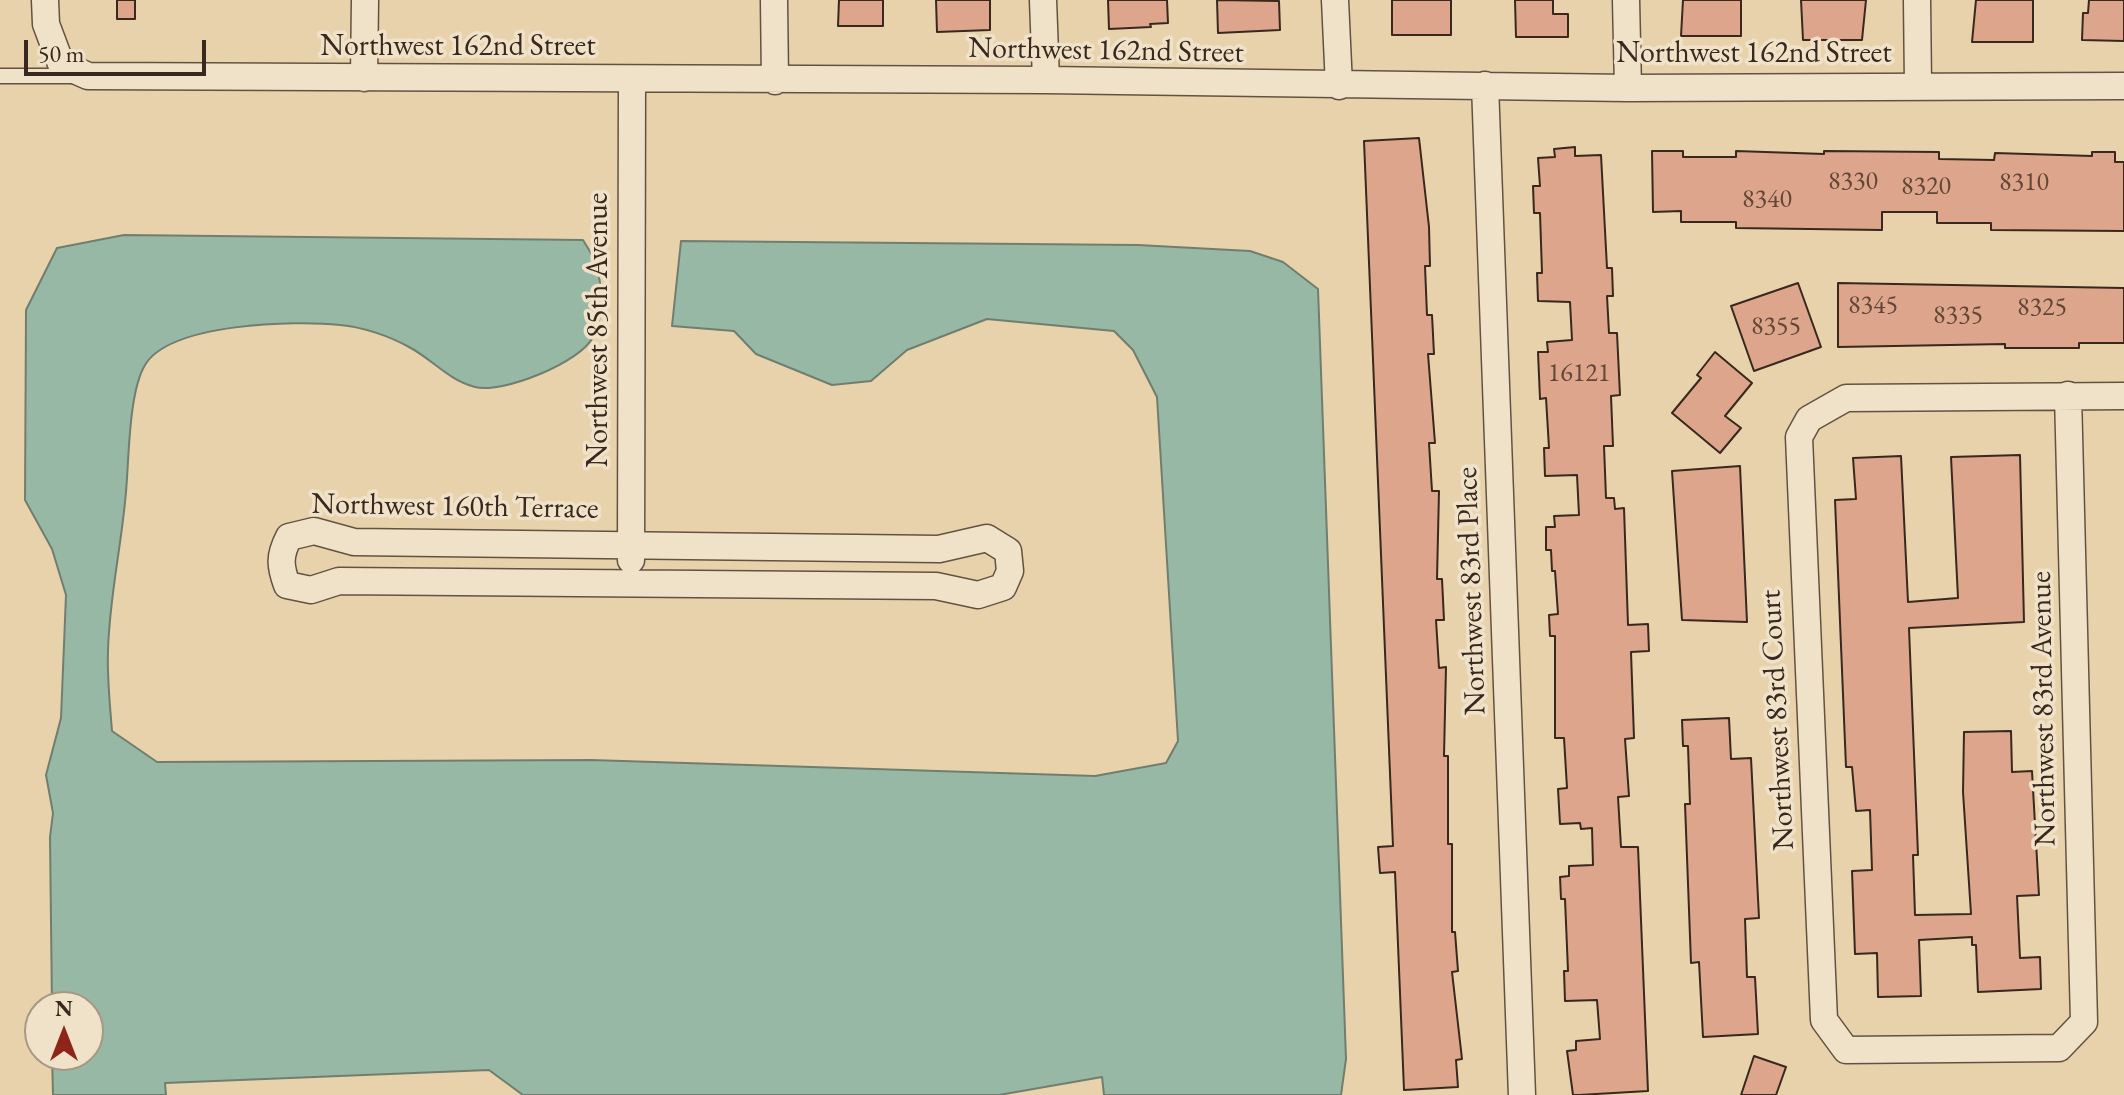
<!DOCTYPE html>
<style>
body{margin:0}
#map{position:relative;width:2124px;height:1095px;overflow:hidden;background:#e7d2ac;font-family:"EB Garamond",serif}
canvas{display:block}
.north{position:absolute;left:24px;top:991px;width:80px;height:80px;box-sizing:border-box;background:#efe2c9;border:2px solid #a69884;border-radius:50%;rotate:0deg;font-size:22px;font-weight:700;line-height:32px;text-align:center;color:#39281d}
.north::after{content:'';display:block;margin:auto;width:28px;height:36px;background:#8f2418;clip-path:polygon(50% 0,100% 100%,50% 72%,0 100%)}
.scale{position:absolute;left:24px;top:40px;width:182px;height:36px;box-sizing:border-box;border:4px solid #39281d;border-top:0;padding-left:10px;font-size:24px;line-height:28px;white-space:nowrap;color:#39281d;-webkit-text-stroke:6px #efe2c9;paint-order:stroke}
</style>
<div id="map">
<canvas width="2124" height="1095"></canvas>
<div class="north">N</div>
<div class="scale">50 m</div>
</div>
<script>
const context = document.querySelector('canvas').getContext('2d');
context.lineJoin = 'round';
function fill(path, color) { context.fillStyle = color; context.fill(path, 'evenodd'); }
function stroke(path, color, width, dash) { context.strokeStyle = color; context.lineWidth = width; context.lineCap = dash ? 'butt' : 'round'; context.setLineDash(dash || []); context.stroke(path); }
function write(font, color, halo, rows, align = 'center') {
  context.font = font + ' "EB Garamond",serif'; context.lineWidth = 7; context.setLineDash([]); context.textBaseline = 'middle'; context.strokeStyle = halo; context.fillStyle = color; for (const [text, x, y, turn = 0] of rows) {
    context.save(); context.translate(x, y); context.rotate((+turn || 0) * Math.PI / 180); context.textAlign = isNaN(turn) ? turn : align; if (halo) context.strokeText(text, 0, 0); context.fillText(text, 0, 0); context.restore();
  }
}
const water = new Path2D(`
 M 124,235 L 583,240 C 602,267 608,306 593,337 C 581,362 503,394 475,387 C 448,380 432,359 409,347 C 389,336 363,327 340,325 C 296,320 170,323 145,365 C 130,390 129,449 127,478 C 124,536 109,594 108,652 C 107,678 110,705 112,731 L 157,762 L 591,760 L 1095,776 L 1166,763 L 1178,741 L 1157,397 L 1133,350 L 1114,331 L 987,319 L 907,350 L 871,381 L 832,385 L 756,354 L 734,331 L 672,326 L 681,241 L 1138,245 L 1250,251 L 1283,262 L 1318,289 L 1346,1059 L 1341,1095 L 1104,1095 L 1102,1077 L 999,1095 L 523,1095 L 489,1070 L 165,1083 L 166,1095 L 53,1095 L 52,1055 L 88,1055 L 88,1007 L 52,1007 L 50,837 L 53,813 L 46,775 L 61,718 L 66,595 L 52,549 L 25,500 L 26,310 L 57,248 Z`);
fill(water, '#97b8a5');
stroke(water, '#717e6f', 2);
const building = new Path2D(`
 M 117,0 L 135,0 L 135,19 L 117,19 Z
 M 839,0 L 883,0 L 883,26 L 838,26 Z
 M 936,0 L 990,0 L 990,30 L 937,32 Z
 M 1108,0 L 1167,0 L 1168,23 L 1150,24 L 1151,27 L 1109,29 Z
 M 1217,0 L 1279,1 L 1280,30 L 1218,33 Z
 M 1392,0 L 1451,0 L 1451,35 L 1392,35 Z
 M 1515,0 L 1553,0 L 1553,14 L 1568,14 L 1568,37 L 1516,37 Z
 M 1683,0 L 1741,0 L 1741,36 L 1681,36 Z
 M 1801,0 L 1866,0 L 1862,40 L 1803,40 Z
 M 1976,0 L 2033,0 L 2033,42 L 1972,42 Z
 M 2089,0 L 2124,0 L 2124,41 L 2082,40 L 2083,13 L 2088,13 Z
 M 1419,138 L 1429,227 L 1430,266 L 1425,266 L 1427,315 L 1432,315 L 1434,354 L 1428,354 L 1435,443 L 1429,443 L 1432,491 L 1439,491 L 1437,579 L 1442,579 L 1444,620 L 1436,620 L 1439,668 L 1446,667 L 1444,756 L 1448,756 L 1448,844 L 1452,844 L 1452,932 L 1455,932 L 1458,971 L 1452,972 L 1462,1059 L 1456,1060 L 1458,1087 L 1404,1090 L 1395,872 L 1380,873 L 1378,847 L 1393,846 L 1364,141 Z
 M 1575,147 L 1575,156 L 1601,155 L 1607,268 L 1612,268 L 1613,296 L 1607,296 L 1609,333 L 1617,333 L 1620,395 L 1611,396 L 1613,446 L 1604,446 L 1606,498 L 1614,498 L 1615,509 L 1624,508 L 1628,625 L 1648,624 L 1649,651 L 1631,652 L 1634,738 L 1625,739 L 1629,796 L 1618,797 L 1621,847 L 1638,847 L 1648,1091 L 1579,1095 L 1573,1095 L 1567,1051 L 1576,1050 L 1576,1041 L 1600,1039 L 1597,1000 L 1565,1001 L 1564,971 L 1568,971 L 1565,899 L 1561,899 L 1560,877 L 1569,876 L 1569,866 L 1593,865 L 1592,828 L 1581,829 L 1580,823 L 1560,824 L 1558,789 L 1567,788 L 1564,738 L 1555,738 L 1555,636 L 1550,636 L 1549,615 L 1558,614 L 1555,571 L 1552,571 L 1551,550 L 1546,550 L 1546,527 L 1555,527 L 1554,516 L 1579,515 L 1577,475 L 1545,476 L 1544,448 L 1549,448 L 1546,398 L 1540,399 L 1538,352 L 1548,352 L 1547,342 L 1572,340 L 1570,302 L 1538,301 L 1537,273 L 1542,273 L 1540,213 L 1534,213 L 1533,186 L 1540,186 L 1538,158 L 1555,157 L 1554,149 Z
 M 1652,151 L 1683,151 L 1683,157 L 1736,157 L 1736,151 L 1824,154 L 1824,151 L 1939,152 L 1939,159 L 1994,160 L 1995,153 L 2092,156 L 2092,152 L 2115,152 L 2115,162 L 2124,162 L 2124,231 L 1991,230 L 1991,223 L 1937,223 L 1937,212 L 1882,212 L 1882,230 L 1736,228 L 1736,222 L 1681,222 L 1681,211 L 1653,212 Z
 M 1798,283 L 1821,347 L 1754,371 L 1731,306 Z
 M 1838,283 L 2124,288 L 2124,343 L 2079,343 L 2079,348 L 2005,348 L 2005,344 L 1838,347 Z
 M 1715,352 L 1752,383 L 1725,416 L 1741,428 L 1720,453 L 1672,413 L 1701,378 L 1697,375 Z
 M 2020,455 L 2024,622 L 1909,628 L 1918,855 L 1913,855 L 1915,915 L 1971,914 L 1963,792 L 1964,732 L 2011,731 L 2012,772 L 2032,771 L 2039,895 L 2017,896 L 2020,958 L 2040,957 L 2041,989 L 1978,992 L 1976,945 L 1972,945 L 1972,937 L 1919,940 L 1921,996 L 1878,997 L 1877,953 L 1855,954 L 1852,871 L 1872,870 L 1870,810 L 1856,811 L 1852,767 L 1846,767 L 1835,500 L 1856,499 L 1853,458 L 1901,456 L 1908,602 L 1958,598 L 1951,457 Z
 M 1740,466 L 1747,622 L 1682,620 L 1672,471 Z
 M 1729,718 L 1731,759 L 1751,758 L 1759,918 L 1745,919 L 1747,977 L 1755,977 L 1758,1034 L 1703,1037 L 1699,962 L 1691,963 L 1685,804 L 1690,804 L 1688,746 L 1683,746 L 1682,720 Z
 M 1754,1056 L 1786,1067 L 1776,1095 L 1741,1095 Z`);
fill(building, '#dda58b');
stroke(building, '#39281d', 2);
const service = new Path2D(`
 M 0,76 L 75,76`);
const minor = new Path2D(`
 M 45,0 L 46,24 L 61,64 L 88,76 L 1046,80 L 1628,88 L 2124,86
 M 774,0 L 775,81
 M 1043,0 L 1046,80
 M 1335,0 L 1339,86
 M 1626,0 L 1628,88
 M 1917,0 L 1918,85
 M 364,78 L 365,0
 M 1485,85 L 1522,1095
 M 2068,395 L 2084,1022 L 2059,1048 L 1846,1050 L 1824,1020 L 1799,437 L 1809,419 L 1846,398 L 2124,396
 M 314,531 L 354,542 L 939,549 L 987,538 L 1008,551 L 1010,571 L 1003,587 L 978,595 L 936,586 L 339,581 L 311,590 L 287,585 C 280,566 279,556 289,537 Z
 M 631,560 L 632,80`);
stroke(service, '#645241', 17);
stroke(minor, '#645241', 29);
stroke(service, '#efe2c9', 14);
stroke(minor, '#efe2c9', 26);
write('26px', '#624738', null, [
 ["8330",1853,182],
 ["8310",2024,183],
 ["8320",1926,187],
 ["8340",1767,200],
 ["8345",1873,306],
 ["8325",2042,308],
 ["8335",1958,316],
 ["8355",1776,327],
 ["16121",1579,374]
]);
write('30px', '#39281d', '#efe2c9', [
 ["Northwest 162nd Street",458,47],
 ["Northwest 162nd Street",1106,51,1],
 ["Northwest 162nd Street",1754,54],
 ["Northwest 85th Avenue",599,330,-90],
 ["Northwest 160th Terrace",455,507,1],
 ["Northwest 83rd Place",1472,591,-92],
 ["Northwest 83rd Avenue",2044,709,-91],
 ["Northwest 83rd Court",1778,720,-93]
]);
</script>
